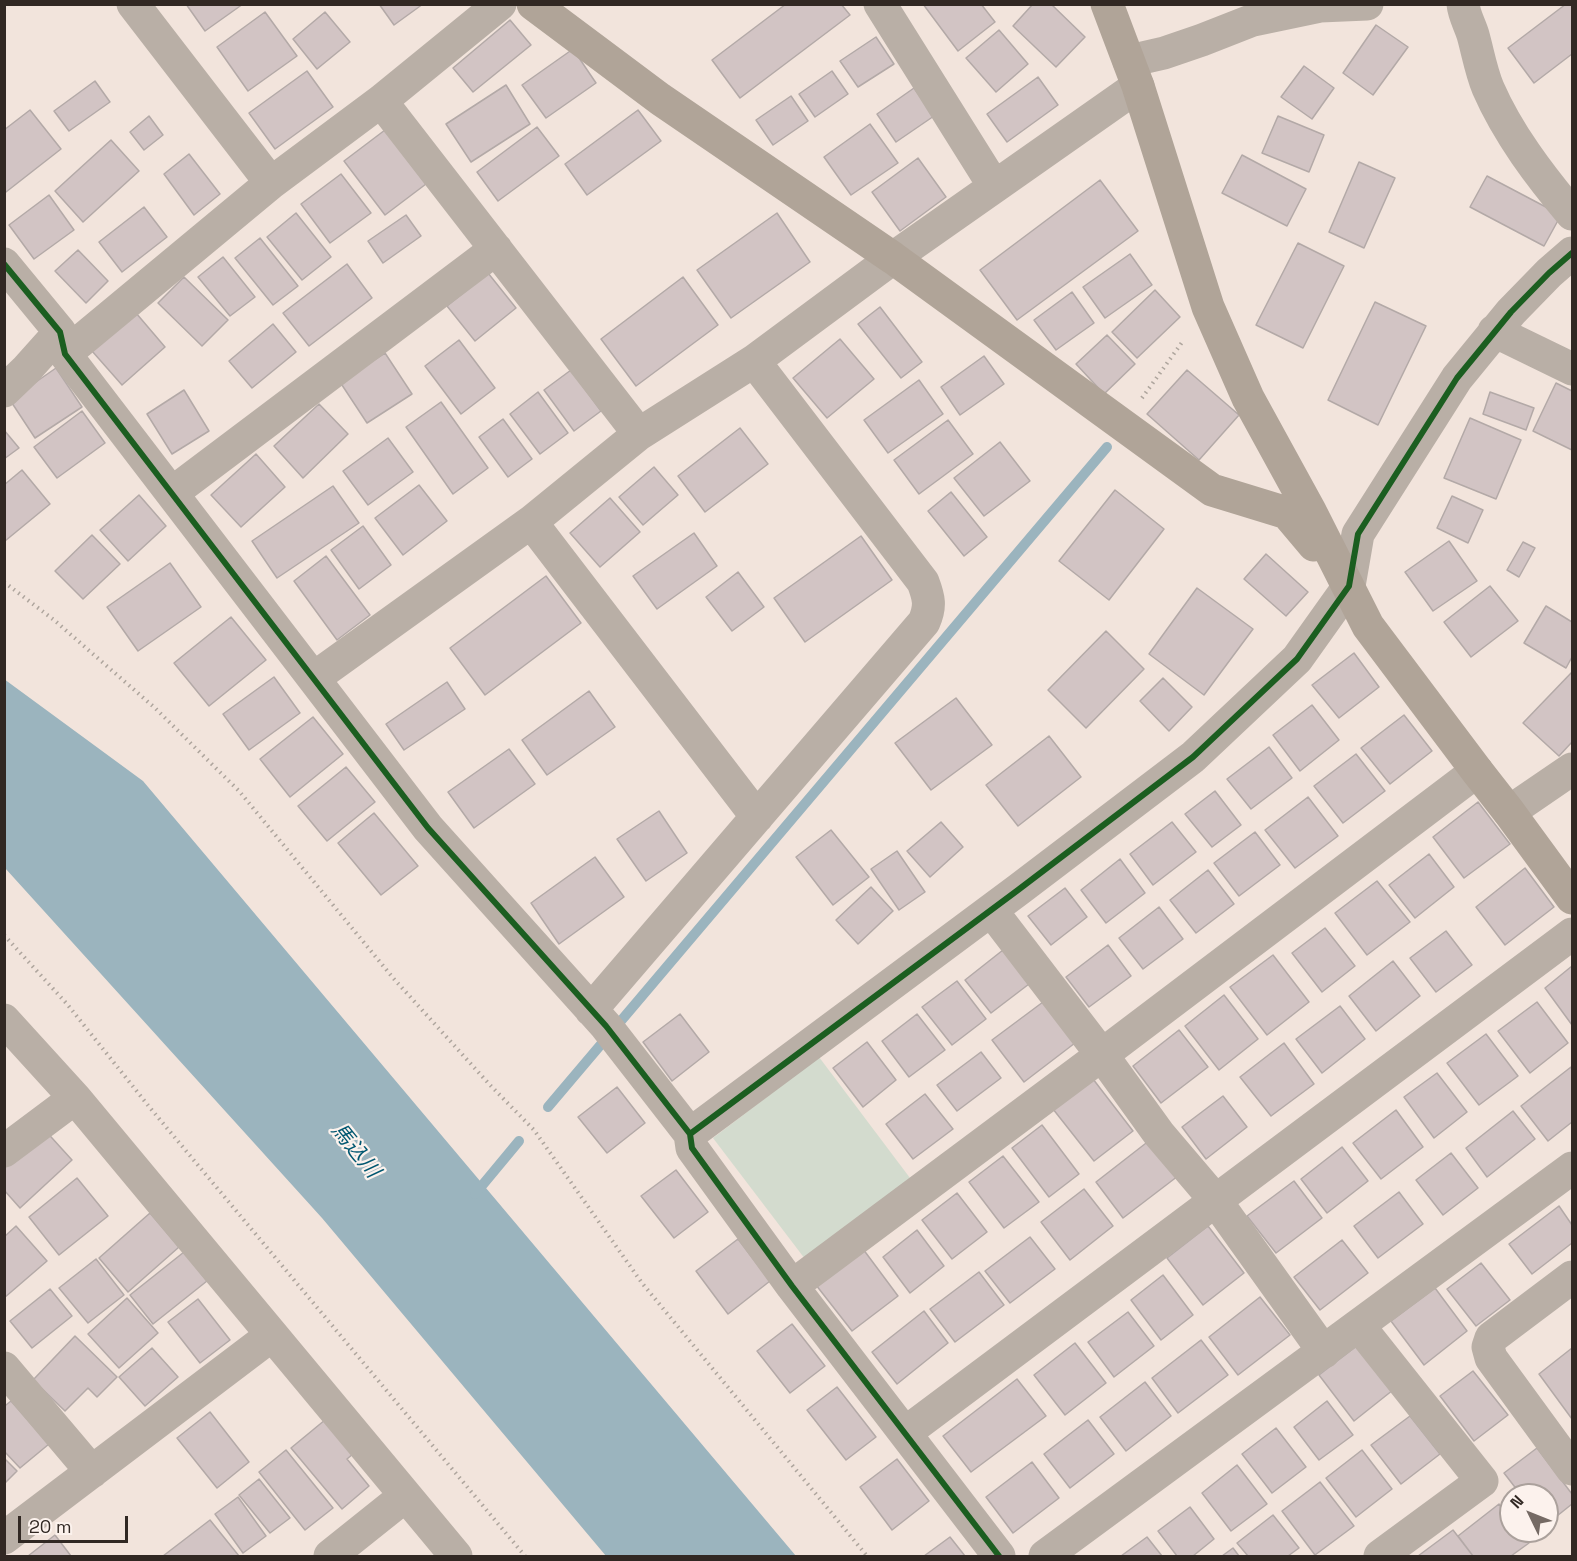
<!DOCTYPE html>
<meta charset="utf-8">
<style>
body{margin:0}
#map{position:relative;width:1577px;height:1561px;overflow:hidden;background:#f2e4dc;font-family:"Space Grotesk",sans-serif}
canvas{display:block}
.frame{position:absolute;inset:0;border:6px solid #312823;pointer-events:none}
.north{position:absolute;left:1499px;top:1483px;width:60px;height:60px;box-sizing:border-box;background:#fcf2ed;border:2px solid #aba19c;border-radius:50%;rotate:313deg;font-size:16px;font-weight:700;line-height:24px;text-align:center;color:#312823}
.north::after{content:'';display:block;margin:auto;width:21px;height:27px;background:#756a64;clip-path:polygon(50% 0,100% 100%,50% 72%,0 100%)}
.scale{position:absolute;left:18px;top:1516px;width:110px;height:27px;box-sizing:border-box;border:3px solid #312823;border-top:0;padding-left:8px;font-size:18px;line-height:21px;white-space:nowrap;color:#312823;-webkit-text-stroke:4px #fcf2ed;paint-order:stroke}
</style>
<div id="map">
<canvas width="1577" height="1561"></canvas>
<div class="frame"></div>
<div class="north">N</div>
<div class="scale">20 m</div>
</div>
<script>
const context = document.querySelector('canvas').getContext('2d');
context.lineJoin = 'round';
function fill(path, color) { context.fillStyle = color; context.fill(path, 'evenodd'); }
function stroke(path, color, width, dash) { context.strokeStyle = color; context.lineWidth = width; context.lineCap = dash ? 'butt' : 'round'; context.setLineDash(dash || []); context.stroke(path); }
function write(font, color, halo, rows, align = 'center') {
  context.font = font + ' "Space Grotesk","Noto Sans JP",sans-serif'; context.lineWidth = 4.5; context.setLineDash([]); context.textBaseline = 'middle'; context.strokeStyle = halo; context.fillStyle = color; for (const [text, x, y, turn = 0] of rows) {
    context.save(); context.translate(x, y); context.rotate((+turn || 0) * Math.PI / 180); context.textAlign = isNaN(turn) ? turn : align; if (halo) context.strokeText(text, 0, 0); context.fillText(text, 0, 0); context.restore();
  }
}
fill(new Path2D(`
 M 819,1057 L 910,1178 L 805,1259 L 713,1138 Z`), '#d3dbce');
fill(new Path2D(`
 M 4,679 L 143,781 L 796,1556 L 606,1556 L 322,1218 L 5,868 Z`), '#9bb4be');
stroke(new Path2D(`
 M 548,1107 L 1107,447
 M 475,1194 L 519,1141`), '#9bb4be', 10);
const building = new Path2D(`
 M 186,4 L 243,4 L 205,31 Z
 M 379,4 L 423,4 L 394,25 Z
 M 786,4 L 841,4 L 850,15 L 740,98 L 712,60 Z
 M 923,4 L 981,4 L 995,22 L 958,51 Z
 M 1033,4 L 1051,4 L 1085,37 L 1056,67 L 1013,26 Z
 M 1566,4 L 1572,4 L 1572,54 L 1534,83 L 1508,48 Z
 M 265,12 L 297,56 L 248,91 L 217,47 Z
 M 325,12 L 350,42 L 317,69 L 293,39 Z
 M 510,20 L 531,45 L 473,92 L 453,68 Z
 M 1376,25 L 1408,47 L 1373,95 L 1343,73 Z
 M 999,30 L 1028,64 L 996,92 L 966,58 Z
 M 876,37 L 894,64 L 858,87 L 840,61 Z
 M 573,49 L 596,83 L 546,118 L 522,85 Z
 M 1304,66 L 1334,88 L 1312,119 L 1281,97 Z
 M 307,71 L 333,107 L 275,149 L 249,113 Z
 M 832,71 L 848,94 L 815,117 L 799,94 Z
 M 1038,77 L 1058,105 L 1007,142 L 987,114 Z
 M 95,81 L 110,102 L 69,131 L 54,111 Z
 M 506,85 L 530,124 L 471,162 L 446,124 Z
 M 914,88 L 934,116 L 896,142 L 877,114 Z
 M 791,96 L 808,121 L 773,145 L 756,120 Z
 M 30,110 L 61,149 L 6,192 L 4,191 L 4,130 Z
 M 638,110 L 661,141 L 587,195 L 565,164 Z
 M 149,116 L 163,135 L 144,150 L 130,132 Z
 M 1278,116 L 1324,135 L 1309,172 L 1262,153 Z
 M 870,124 L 898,163 L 851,195 L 824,157 Z
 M 537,127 L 559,156 L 498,201 L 477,172 Z
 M 385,130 L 426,184 L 385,215 L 344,161 Z
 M 111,140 L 139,171 L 83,222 L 55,191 Z
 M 189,154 L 220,194 L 194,215 L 164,174 Z
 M 1242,155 L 1306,189 L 1287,226 L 1222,193 Z
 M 918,158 L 946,197 L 900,231 L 872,192 Z
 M 1359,162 L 1395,178 L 1364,248 L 1329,232 Z
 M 341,174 L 371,213 L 330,243 L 301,204 Z
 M 1487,176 L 1561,215 L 1544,246 L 1470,207 Z
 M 1100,180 L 1138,231 L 1017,320 L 980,270 Z
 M 49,195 L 74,230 L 34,259 L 9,225 Z
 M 144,207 L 167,237 L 122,272 L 99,242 Z
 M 296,213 L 331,257 L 302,280 L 267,237 Z
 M 777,213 L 810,262 L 731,318 L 697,270 Z
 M 406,215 L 421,236 L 383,263 L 368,241 Z
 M 260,238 L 298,286 L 273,305 L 235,258 Z
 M 1298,243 L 1344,266 L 1303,348 L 1256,325 Z
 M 78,250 L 108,281 L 86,303 L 55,271 Z
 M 1130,254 L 1152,285 L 1105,318 L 1083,287 Z
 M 223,257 L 255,297 L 230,316 L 198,277 Z
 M 347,264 L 372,298 L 309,346 L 283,313 Z
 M 488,273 L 516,308 L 475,341 L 447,306 Z
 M 184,277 L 228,320 L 202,346 L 158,303 Z
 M 683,277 L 718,325 L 636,386 L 601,339 Z
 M 1155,290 L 1180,317 L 1137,358 L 1112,332 Z
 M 1072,292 L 1094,323 L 1056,350 L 1034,320 Z
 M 1375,302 L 1426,326 L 1378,425 L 1328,400 Z
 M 880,307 L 922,362 L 901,378 L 858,324 Z
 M 136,313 L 165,347 L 122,385 L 92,351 Z
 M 273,324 L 296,352 L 252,388 L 229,361 Z
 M 1107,335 L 1135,364 L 1104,394 L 1076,364 Z
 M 840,339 L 874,379 L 827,418 L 793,378 Z
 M 459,340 L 495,388 L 461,414 L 425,366 Z
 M 385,353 L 412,394 L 367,423 L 340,382 Z
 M 984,356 L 1004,384 L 960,415 L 941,387 Z
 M 56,368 L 82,407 L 35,438 L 10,400 Z
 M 571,370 L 601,411 L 574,431 L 544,390 Z
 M 1187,370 L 1239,415 L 1199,460 L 1147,414 Z
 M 919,380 L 943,414 L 888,453 L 864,420 Z
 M 1556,383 L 1572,391 L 1572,450 L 1533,431 Z
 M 184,390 L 209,431 L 172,454 L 147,414 Z
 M 538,392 L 568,433 L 540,454 L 510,414 Z
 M 1490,392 L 1534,408 L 1526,430 L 1483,414 Z
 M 441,402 L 488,468 L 453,494 L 406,427 Z
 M 319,404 L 348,434 L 303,478 L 274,446 Z
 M 82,411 L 105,443 L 57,478 L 34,447 Z
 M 1470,418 L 1521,440 L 1496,499 L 1444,478 Z
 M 503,419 L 532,459 L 508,477 L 479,437 Z
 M 948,420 L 973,454 L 919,494 L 894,460 Z
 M 740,428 L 768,464 L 705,512 L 678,476 Z
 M 4,430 L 19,448 L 4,459 Z
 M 388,438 L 413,472 L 368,505 L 343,471 Z
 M 1000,442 L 1030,481 L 984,516 L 954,478 Z
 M 256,454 L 285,487 L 241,527 L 211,495 Z
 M 654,467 L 678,495 L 643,525 L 619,497 Z
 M 22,470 L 50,504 L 5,541 L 4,485 Z
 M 419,485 L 447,521 L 403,555 L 375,518 Z
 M 333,486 L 359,523 L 277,578 L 252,541 Z
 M 1115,490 L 1164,529 L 1109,600 L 1059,561 Z
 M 951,492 L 987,537 L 964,556 L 928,511 Z
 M 139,495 L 166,526 L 128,561 L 100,530 Z
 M 1452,496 L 1483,510 L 1468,543 L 1437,528 Z
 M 610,498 L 640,532 L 600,567 L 570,533 Z
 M 363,526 L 391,565 L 359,589 L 331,550 Z
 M 694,533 L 717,566 L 657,609 L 633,576 Z
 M 92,535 L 120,564 L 83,599 L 55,571 Z
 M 861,536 L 892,580 L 805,642 L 774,598 Z
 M 1449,541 L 1477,581 L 1433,611 L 1405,572 Z
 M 1523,542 L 1535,548 L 1519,577 L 1507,570 Z
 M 1266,554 L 1308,592 L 1286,616 L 1244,579 Z
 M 326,556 L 370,615 L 337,640 L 294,581 Z
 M 170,563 L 201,607 L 138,651 L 107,607 Z
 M 738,572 L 764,607 L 732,631 L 706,597 Z
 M 546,576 L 581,623 L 485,695 L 450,648 Z
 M 1490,586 L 1518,621 L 1471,657 L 1444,622 Z
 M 1197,588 L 1253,629 L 1204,695 L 1149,654 Z
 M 1546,606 L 1572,622 L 1572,657 L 1566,668 L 1524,643 Z
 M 231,617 L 266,660 L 209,706 L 174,663 Z
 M 1106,631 L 1144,669 L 1086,728 L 1048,690 Z
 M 1354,653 L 1379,687 L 1339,718 L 1312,685 Z
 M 1572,672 L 1572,742 L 1559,756 L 1523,723 Z
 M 274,677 L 300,713 L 249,750 L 223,714 Z
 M 1163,678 L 1192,707 L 1169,731 L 1140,701 Z
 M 447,682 L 465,709 L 404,750 L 386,724 Z
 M 589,691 L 615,727 L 547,775 L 522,740 Z
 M 956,698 L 992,745 L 931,790 L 895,743 Z
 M 1312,705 L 1339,740 L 1300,771 L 1273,735 Z
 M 1404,715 L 1432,751 L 1390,784 L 1361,748 Z
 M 313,717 L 343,754 L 290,797 L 260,759 Z
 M 1049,736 L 1081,777 L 1018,826 L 986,785 Z
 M 1269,747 L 1292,778 L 1251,809 L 1227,779 Z
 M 509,749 L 535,784 L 474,828 L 448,792 Z
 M 1356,754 L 1385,791 L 1343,823 L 1314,786 Z
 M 346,767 L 375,802 L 327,841 L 298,806 Z
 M 1215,791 L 1241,825 L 1212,847 L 1185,814 Z
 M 1308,797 L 1338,836 L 1295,868 L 1265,830 Z
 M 1478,802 L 1510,844 L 1464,878 L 1433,837 Z
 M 659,811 L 687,853 L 646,881 L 617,839 Z
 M 374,813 L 418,866 L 381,895 L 338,843 Z
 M 941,822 L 963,847 L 930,877 L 907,851 Z
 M 1172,822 L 1196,852 L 1153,885 L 1130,854 Z
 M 831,830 L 869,877 L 833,905 L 796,857 Z
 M 1255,832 L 1280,865 L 1239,896 L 1214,863 Z
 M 897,851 L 925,892 L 899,910 L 871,869 Z
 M 1429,854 L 1454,887 L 1415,918 L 1389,885 Z
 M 595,857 L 624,897 L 559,944 L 531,903 Z
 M 1120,859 L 1145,893 L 1106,923 L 1081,890 Z
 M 1525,868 L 1554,907 L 1505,945 L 1476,907 Z
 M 1208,870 L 1234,904 L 1196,933 L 1170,900 Z
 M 1377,881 L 1410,922 L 1367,955 L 1335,913 Z
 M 871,887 L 893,911 L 858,944 L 836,920 Z
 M 1065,888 L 1087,917 L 1051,945 L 1028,916 Z
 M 1159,907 L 1183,939 L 1143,969 L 1119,938 Z
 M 1325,928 L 1355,966 L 1322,992 L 1292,953 Z
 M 1446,931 L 1472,965 L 1436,992 L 1410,958 Z
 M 1108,945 L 1131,976 L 1089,1007 L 1066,977 Z
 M 1003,950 L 1029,984 L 991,1013 L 965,980 Z
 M 1273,955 L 1309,1002 L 1267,1035 L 1230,987 Z
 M 1393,961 L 1420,996 L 1376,1031 L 1349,996 Z
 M 1572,966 L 1572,1025 L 1545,988 Z
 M 957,981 L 986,1019 L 952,1045 L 922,1007 Z
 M 1224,995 L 1258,1039 L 1219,1070 L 1185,1026 Z
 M 1043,1002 L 1075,1043 L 1024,1082 L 992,1040 Z
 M 1537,1002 L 1568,1043 L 1530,1073 L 1498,1031 Z
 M 1340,1006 L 1365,1039 L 1322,1073 L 1296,1039 Z
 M 680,1014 L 709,1052 L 672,1081 L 643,1042 Z
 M 917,1014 L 945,1050 L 909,1077 L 882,1041 Z
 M 1179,1030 L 1208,1067 L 1161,1103 L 1133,1066 Z
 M 1486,1034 L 1518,1076 L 1479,1105 L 1447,1063 Z
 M 867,1042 L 896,1080 L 863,1107 L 833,1068 Z
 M 1284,1043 L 1314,1084 L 1271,1116 L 1240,1077 Z
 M 981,1052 L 1001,1078 L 957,1111 L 937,1085 Z
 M 1571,1067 L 1572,1070 L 1572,1122 L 1548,1141 L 1521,1106 Z
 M 1437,1073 L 1467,1112 L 1434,1138 L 1404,1097 Z
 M 1093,1079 L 1133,1131 L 1094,1161 L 1053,1109 Z
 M 617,1087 L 645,1123 L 607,1153 L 578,1117 Z
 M 925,1094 L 953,1129 L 913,1159 L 886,1124 Z
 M 1223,1096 L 1247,1127 L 1206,1159 L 1182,1127 Z
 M 1396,1110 L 1423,1147 L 1381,1179 L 1353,1143 Z
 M 1513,1111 L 1535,1139 L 1487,1177 L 1466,1148 Z
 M 1042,1125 L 1079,1174 L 1049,1197 L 1012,1148 Z
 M 42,1127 L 72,1160 L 20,1208 L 4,1190 L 4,1160 Z
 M 1150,1140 L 1178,1176 L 1123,1218 L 1096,1182 Z
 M 1342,1147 L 1368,1181 L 1327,1213 L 1301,1179 Z
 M 1451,1153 L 1478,1188 L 1443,1215 L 1416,1180 Z
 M 1003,1156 L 1039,1202 L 1004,1228 L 969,1182 Z
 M 676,1170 L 708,1212 L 674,1238 L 641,1196 Z
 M 77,1178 L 108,1216 L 59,1255 L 29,1217 Z
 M 1294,1181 L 1322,1218 L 1276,1253 L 1247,1216 Z
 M 1084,1189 L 1113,1226 L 1070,1260 L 1041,1222 Z
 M 1399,1192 L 1423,1224 L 1378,1258 L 1354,1226 Z
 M 957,1193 L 987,1232 L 952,1259 L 922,1220 Z
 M 1559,1206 L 1572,1225 L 1572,1243 L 1532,1274 L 1509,1244 Z
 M 150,1213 L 179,1247 L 128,1292 L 99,1258 Z
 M 16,1226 L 47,1261 L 4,1298 L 4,1237 Z
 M 1208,1226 L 1244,1273 L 1203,1305 L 1167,1258 Z
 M 917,1230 L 944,1266 L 910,1293 L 883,1257 Z
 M 1030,1237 L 1055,1269 L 1010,1303 L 985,1271 Z
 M 738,1239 L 770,1281 L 728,1314 L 696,1271 Z
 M 1342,1240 L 1368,1273 L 1320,1310 L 1294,1277 Z
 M 863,1249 L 898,1296 L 852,1331 L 816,1285 Z
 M 184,1252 L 207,1281 L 153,1324 L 130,1295 Z
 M 96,1259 L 124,1295 L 88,1323 L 59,1288 Z
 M 1481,1263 L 1510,1300 L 1476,1326 L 1447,1289 Z
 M 979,1272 L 1004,1305 L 955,1342 L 930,1309 Z
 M 1163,1275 L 1193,1315 L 1161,1340 L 1131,1300 Z
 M 1435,1288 L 1467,1331 L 1424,1365 L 1391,1321 Z
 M 50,1289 L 72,1316 L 32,1348 L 10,1321 Z
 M 1260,1297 L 1290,1335 L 1238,1375 L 1209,1337 Z
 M 127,1298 L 158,1333 L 119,1368 L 88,1334 Z
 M 198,1299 L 230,1340 L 200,1363 L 168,1322 Z
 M 924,1311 L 948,1343 L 897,1384 L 872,1352 Z
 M 1128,1312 L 1154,1346 L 1114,1377 L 1088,1342 Z
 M 792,1324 L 825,1366 L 790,1393 L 757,1351 Z
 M 75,1336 L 117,1377 L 97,1397 L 88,1388 L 65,1411 L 33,1380 Z
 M 1201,1340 L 1228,1375 L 1178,1413 L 1152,1378 Z
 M 1075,1343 L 1106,1383 L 1065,1415 L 1034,1375 Z
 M 1358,1345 L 1393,1390 L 1354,1421 L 1319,1375 Z
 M 152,1348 L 178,1377 L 145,1406 L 119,1377 Z
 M 1572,1348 L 1572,1419 L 1539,1374 Z
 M 1473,1371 L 1508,1415 L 1474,1441 L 1440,1396 Z
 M 1017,1379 L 1046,1416 L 971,1472 L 943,1436 Z
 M 1145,1382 L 1171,1416 L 1126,1451 L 1100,1417 Z
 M 837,1387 L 876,1437 L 846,1460 L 807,1410 Z
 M 11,1401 L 49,1444 L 20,1468 L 4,1451 L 4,1403 L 6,1405 Z
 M 1327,1401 L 1353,1435 L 1319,1460 L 1294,1427 Z
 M 210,1412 L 249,1462 L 217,1488 L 177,1438 Z
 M 331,1415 L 360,1448 L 347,1459 L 369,1486 L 342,1509 L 291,1448 Z
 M 1410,1416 L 1440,1454 L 1401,1484 L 1371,1445 Z
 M 1088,1420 L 1114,1454 L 1070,1488 L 1044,1454 Z
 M 1276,1428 L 1306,1467 L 1272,1493 L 1242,1454 Z
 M 1537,1448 L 1572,1494 L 1572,1504 L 1547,1524 L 1547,1495 L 1521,1495 L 1504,1473 Z
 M 286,1450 L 333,1508 L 305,1530 L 259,1472 Z
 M 1362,1450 L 1392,1489 L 1356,1517 L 1326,1478 Z
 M 4,1458 L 17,1471 L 4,1484 Z
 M 897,1459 L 929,1501 L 892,1530 L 860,1487 Z
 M 1032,1462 L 1059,1498 L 1013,1533 L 986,1497 Z
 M 1237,1465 L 1267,1504 L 1231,1531 L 1202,1493 Z
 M 259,1479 L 290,1518 L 270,1533 L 239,1495 Z
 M 1320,1482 L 1354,1526 L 1315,1555 L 1282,1511 Z
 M 238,1497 L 266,1536 L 243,1553 L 215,1514 Z
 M 1499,1504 L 1511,1521 L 1511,1531 L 1519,1531 L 1529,1543 L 1511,1556 L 1473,1556 L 1458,1536 Z
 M 1190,1507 L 1214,1539 L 1193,1556 L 1177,1556 L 1158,1531 Z
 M 1273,1515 L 1299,1548 L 1288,1556 L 1248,1556 L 1237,1543 Z
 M 210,1520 L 239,1556 L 163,1556 Z
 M 1453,1530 L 1473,1556 L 1418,1556 Z
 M 55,1535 L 71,1556 L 28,1556 Z
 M 950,1537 L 965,1556 L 924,1556 Z
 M 1147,1537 L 1162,1556 L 1121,1556 Z
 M 1233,1548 L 1239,1556 L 1222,1556 Z`);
fill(building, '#d2c4c4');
stroke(building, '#b3a9a7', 1.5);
stroke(new Path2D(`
 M 1142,398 L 1183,341
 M 4,582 L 54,620 L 155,708 L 239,791 L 394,979 L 490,1085 L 534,1130 L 642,1283 L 867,1556
 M 4,935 L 67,1004 L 151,1109 L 525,1556`), '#aea59d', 4, [1.5, 4.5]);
stroke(new Path2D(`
 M 133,4 L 271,183
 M 880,4 L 994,186
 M 1463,4 C 1464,15 1470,25 1473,35 C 1478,53 1481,71 1488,88 C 1508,134 1540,176 1572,214
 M 1129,61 L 1164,53 L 1202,40 L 1253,20 L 1320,6 L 1367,4
 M 381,101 L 639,434
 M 4,264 L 60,332 L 65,354 L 428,828 L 606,1026 L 690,1134 L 692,1148 L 792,1286 L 999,1556
 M 1494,331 L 1572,369
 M 65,354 L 271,183 L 381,101 L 500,4
 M 4,391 L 26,370 L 60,332
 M 172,493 L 496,249
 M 531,522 L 757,817
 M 314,678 L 531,522 L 639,434 L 754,361 L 893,258 L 1138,86
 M 1509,812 L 1572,769
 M 991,910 L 1102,1055 L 1159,1134 L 1216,1201 L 1324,1352
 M 591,1010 L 924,622 C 931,606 929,598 923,582 L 754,361
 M 4,1020 L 75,1098 L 456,1556
 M 690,1134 L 1018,890 L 1193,757 L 1297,659 L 1349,586 L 1358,534 L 1457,378 L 1511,312 L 1549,273 L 1572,253
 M 4,1151 L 75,1098
 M 1572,1277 L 1491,1338 L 1488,1347 L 1491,1358 L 1572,1469
 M 792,1286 L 1099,1057 L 1477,771
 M 1359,1326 L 1482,1481 L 1380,1556
 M 4,1368 L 92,1472
 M 905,1433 L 1572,934
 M 4,1538 L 272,1335
 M 330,1556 L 405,1496
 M 1045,1556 L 1572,1168`), '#b9afa6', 33);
stroke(new Path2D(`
 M 533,4 L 660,99 L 893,258 L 1212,490 L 1287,513 L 1314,545
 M 1107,4 L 1138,86 L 1208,307 L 1248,398 L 1310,511 L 1368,626 L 1477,771 L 1509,812 L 1572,898`), '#b0a498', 33);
stroke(new Path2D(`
 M 4,264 L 60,332 L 65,354 L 428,828 L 606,1026 L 690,1134 L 692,1148 L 792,1286 L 999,1556
 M 690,1134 L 1018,890 L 1193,757 L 1297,659 L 1349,586 L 1358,534 L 1457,378 L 1511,312 L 1549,273 L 1572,253`), '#1b5e20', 6);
write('italic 21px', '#005771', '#fcf2ed', [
 ["馬込川",355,1151,51]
]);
</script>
